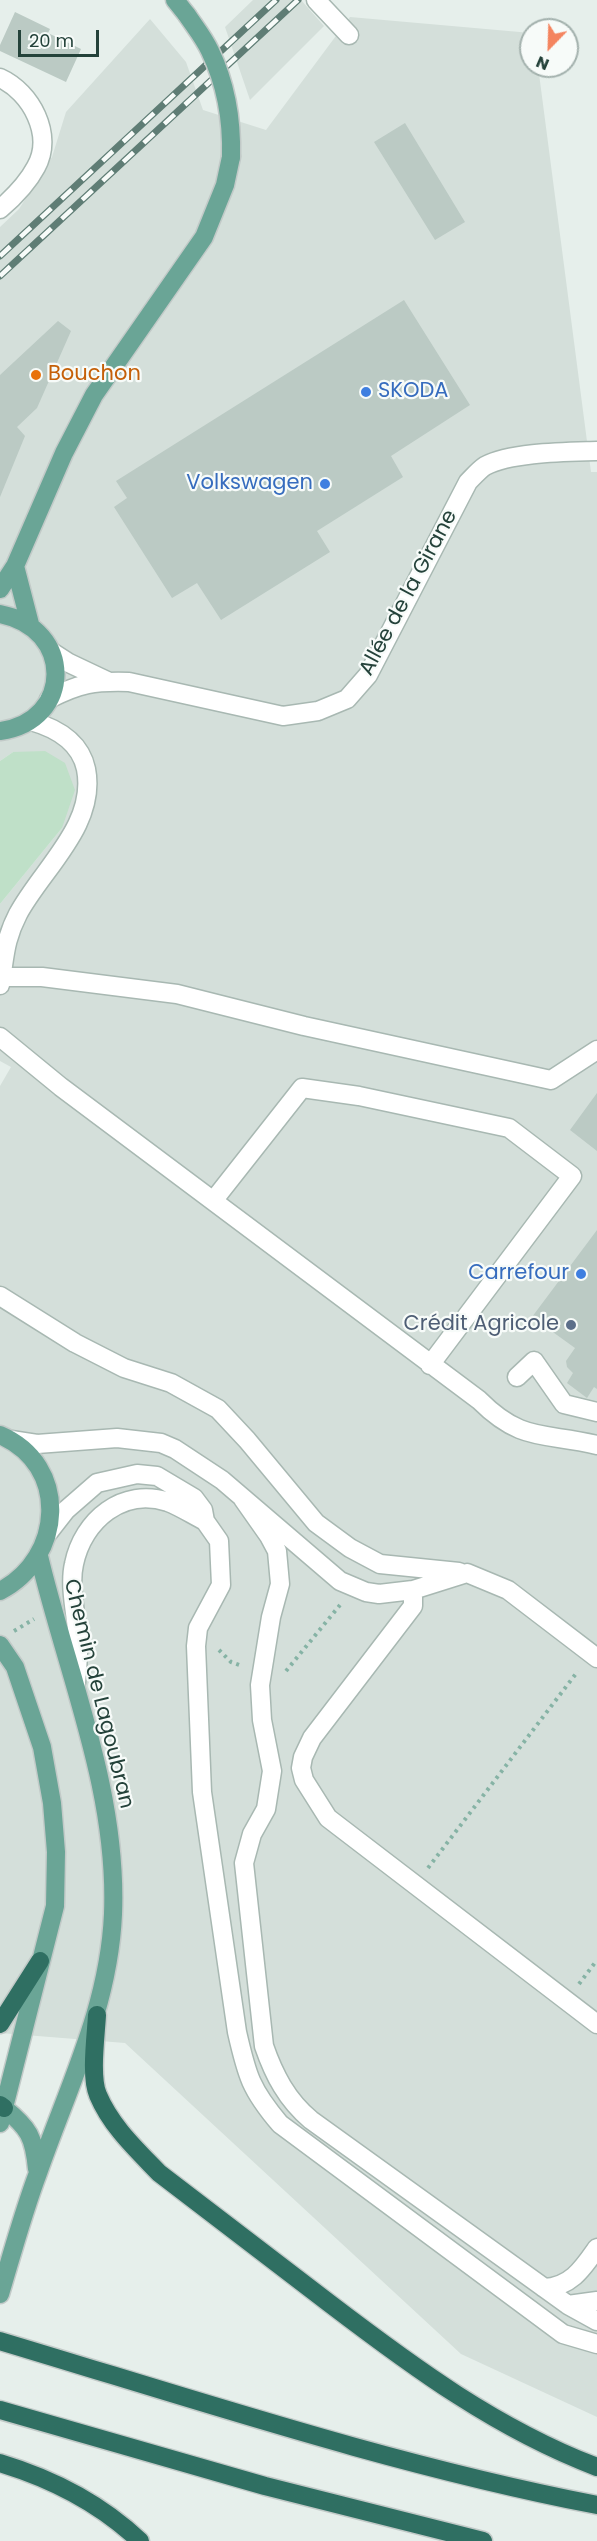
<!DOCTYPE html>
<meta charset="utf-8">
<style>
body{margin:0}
#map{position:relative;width:597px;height:2541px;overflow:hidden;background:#e6efeb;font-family:Poppins,sans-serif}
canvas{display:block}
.north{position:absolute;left:519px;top:18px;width:60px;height:60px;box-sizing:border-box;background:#f7fbf9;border:2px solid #a3b1ad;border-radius:50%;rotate:203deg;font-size:16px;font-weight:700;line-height:24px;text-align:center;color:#24423a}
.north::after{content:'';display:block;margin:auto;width:21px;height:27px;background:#f4845f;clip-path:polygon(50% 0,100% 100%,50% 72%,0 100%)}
.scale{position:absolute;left:18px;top:30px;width:81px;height:27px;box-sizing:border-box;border:3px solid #24423a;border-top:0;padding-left:8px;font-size:18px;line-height:21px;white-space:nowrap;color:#24423a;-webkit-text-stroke:4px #f7fbf9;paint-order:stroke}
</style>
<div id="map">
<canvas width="597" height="2541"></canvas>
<div class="north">N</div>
<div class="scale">20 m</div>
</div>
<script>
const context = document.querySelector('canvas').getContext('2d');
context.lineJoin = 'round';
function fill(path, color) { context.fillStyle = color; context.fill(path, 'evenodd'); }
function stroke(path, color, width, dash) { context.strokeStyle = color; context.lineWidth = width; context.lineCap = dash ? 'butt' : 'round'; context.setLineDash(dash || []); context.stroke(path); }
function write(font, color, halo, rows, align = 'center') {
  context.font = font + ' Poppins,sans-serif'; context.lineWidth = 4.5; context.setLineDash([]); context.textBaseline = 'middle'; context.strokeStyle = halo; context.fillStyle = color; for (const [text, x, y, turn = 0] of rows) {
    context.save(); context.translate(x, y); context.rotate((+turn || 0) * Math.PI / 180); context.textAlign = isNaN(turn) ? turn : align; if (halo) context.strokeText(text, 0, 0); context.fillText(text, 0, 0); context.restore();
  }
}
fill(new Path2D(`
 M 253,0 L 301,0 L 324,26 L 250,100 L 225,27 Z
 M 350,17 L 531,33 L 531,66 L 538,66 L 591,472 L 597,472 L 597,2417 L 461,2354 L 125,2043 L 0,2033 L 0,1086 L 11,1067 L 0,1061 L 0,904 L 62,828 L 13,752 L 0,761 L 0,227 L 19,209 L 52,157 L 66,112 L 150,19 L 186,62 L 203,110 L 266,130 Z`), '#d4dfda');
fill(new Path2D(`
 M 45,751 L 65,763 L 75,790 L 62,828 L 0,904 L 0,761 L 13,752 Z`), '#bfe0c8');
fill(new Path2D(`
 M 15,12 L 50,29 L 48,33 L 81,49 L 66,82 L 0,51 L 0,45 Z
 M 405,123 L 465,222 L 435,240 L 374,142 Z
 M 404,300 L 470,405 L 391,456 L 403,477 L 317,531 L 330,552 L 221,620 L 197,583 L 172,598 L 114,507 L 127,498 L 116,481 Z
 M 58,321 L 71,331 L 37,408 L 17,427 L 25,436 L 0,497 L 0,375 Z
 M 597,1093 L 597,1151 L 570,1130 Z
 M 597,1230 L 597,1389 L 594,1387 L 587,1398 L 567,1383 L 573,1373 L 567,1367 L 566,1361 L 575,1348 L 532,1317 Z`), '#bbcac4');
const minor = new Path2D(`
 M 316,0 L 349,35
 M 0,78 C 31,92 54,135 36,167 C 27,184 14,197 0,209
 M 52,652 L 69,663 L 107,681
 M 49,699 C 80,683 94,681 129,682 L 283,716 L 318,711 L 347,699 L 368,675 L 468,482 C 473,477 479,470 485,466 C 511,452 567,452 597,451
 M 1,977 L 42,977 L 177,994 L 304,1026 L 551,1080 L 597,1050
 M 0,985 C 5,957 4,941 18,914 C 42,869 97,825 86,769 C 80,741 56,728 31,721
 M 0,1037 L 61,1087 L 479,1400 C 522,1443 544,1432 597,1445
 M 213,1201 L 302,1088 L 359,1096 L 509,1128 L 572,1176 L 430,1365
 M 0,1296 L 75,1343 L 124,1368 L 171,1383 L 218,1409 L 247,1440 L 316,1523 L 350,1548 L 380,1564 L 459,1572
 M 517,1377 L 534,1361 L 564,1404 L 597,1412
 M 11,1440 L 37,1444 L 117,1438 L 161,1443 L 175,1449 L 222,1480 L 340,1581 L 366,1592 L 379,1594 L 413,1590 L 467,1573 L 508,1590 L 597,1658
 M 243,1499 L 269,1536 L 277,1551 L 280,1584 L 271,1617 L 260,1685 L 262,1720 L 272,1771 L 266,1809 L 252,1834 L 244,1863 L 264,2046 C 274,2075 287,2100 311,2120 L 568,2305 L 597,2321
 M 48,1533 L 66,1510 L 97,1483 L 137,1474 L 157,1476 L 194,1498 L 203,1510 L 205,1521 L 219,1541 L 221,1585 L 198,1628 L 196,1646 L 202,1792 L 237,2032 C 247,2076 251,2090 280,2124 L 563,2334 L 597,2344
 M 413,1590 L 413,1606 L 312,1738 L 303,1757 L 301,1768 L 304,1780 L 328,1818 L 597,2024
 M 76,1683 C 77,1668 79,1652 78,1637 C 76,1615 69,1585 74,1564 C 83,1520 123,1487 168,1502 C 181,1507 193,1515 205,1521
 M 544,2288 C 571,2287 583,2268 597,2248
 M 568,2305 L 597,2301`);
const major = new Path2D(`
 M 175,0 L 187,15
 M 15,566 L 30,624
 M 0,589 L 15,566 L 64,453 L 94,395 L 204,237 L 225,185 L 231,157
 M 0,614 C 74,628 74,721 0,731
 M 0,1435 C 70,1465 64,1558 0,1591
 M 0,1645 L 15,1667 L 42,1747 L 52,1803 L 56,1852 L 55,1906 L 0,2123
 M 4,2108 C 29,2128 34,2137 37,2169
 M 0,2294 C 12,2254 23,2213 38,2173 C 68,2087 109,2007 113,1914 C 118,1790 67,1674 39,1556`);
const highway = new Path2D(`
 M 97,2015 C 96,2035 90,2077 98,2095 C 111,2126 136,2149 159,2173 C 216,2216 272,2260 329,2303 C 413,2367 497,2429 597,2467
 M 0,2024 L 40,1961
 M 0,2105 L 4,2108
 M 0,2341 C 197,2400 395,2466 597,2505
 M 0,2410 L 265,2486 L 483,2541
 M 0,2463 C 53,2479 100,2503 140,2541`);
stroke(minor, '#a8b8b2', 21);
stroke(major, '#c2cac8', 21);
stroke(highway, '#c2cac8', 21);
stroke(new Path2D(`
 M 14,1631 L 34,1619
 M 219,1650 L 231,1662 L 242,1666
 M 286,1671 L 340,1605
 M 428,1868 L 578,1671
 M 579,1984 L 597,1960`), '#86b3a5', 4, [3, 4.5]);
stroke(minor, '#fff', 18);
stroke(major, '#6aa596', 18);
stroke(highway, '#2f6f62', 18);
const rail = new Path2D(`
 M 0,256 L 276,0
 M 0,276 L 298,0`);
stroke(rail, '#5f7d75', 7);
stroke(rail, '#f7fbf9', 4.5, [14]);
const majorBridge = new Path2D(`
 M 187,15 C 195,27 204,38 210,51 C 226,84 232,121 231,157`);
stroke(majorBridge, '#c2cac8', 21, []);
stroke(majorBridge, '#6aa596', 18);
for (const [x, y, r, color] of [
 [36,375,6,"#e8710a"],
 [366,392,6,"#3f7fe0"],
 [325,484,6,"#3f7fe0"],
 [581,1274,6,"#3f7fe0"],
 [571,1325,6,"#5c6f8a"]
]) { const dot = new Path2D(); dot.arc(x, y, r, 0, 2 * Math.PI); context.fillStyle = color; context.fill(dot); stroke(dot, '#f7fbf9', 2); }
write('21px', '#c56008', '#f7fbf9', [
 ["Bouchon",48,375]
], 'left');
write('21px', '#366cbe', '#f7fbf9', [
 ["SKODA",378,392,"left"],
 ["Volkswagen",313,484],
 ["Carrefour",569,1274]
], 'right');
write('21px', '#24423a', '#f7fbf9', [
 ["Allée de la Girane",409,593,-62],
 ["Chemin de Lagoubran",98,1694,76]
]);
write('21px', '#4e5e75', '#f7fbf9', [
 ["Crédit Agricole",559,1325]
], 'right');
</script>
